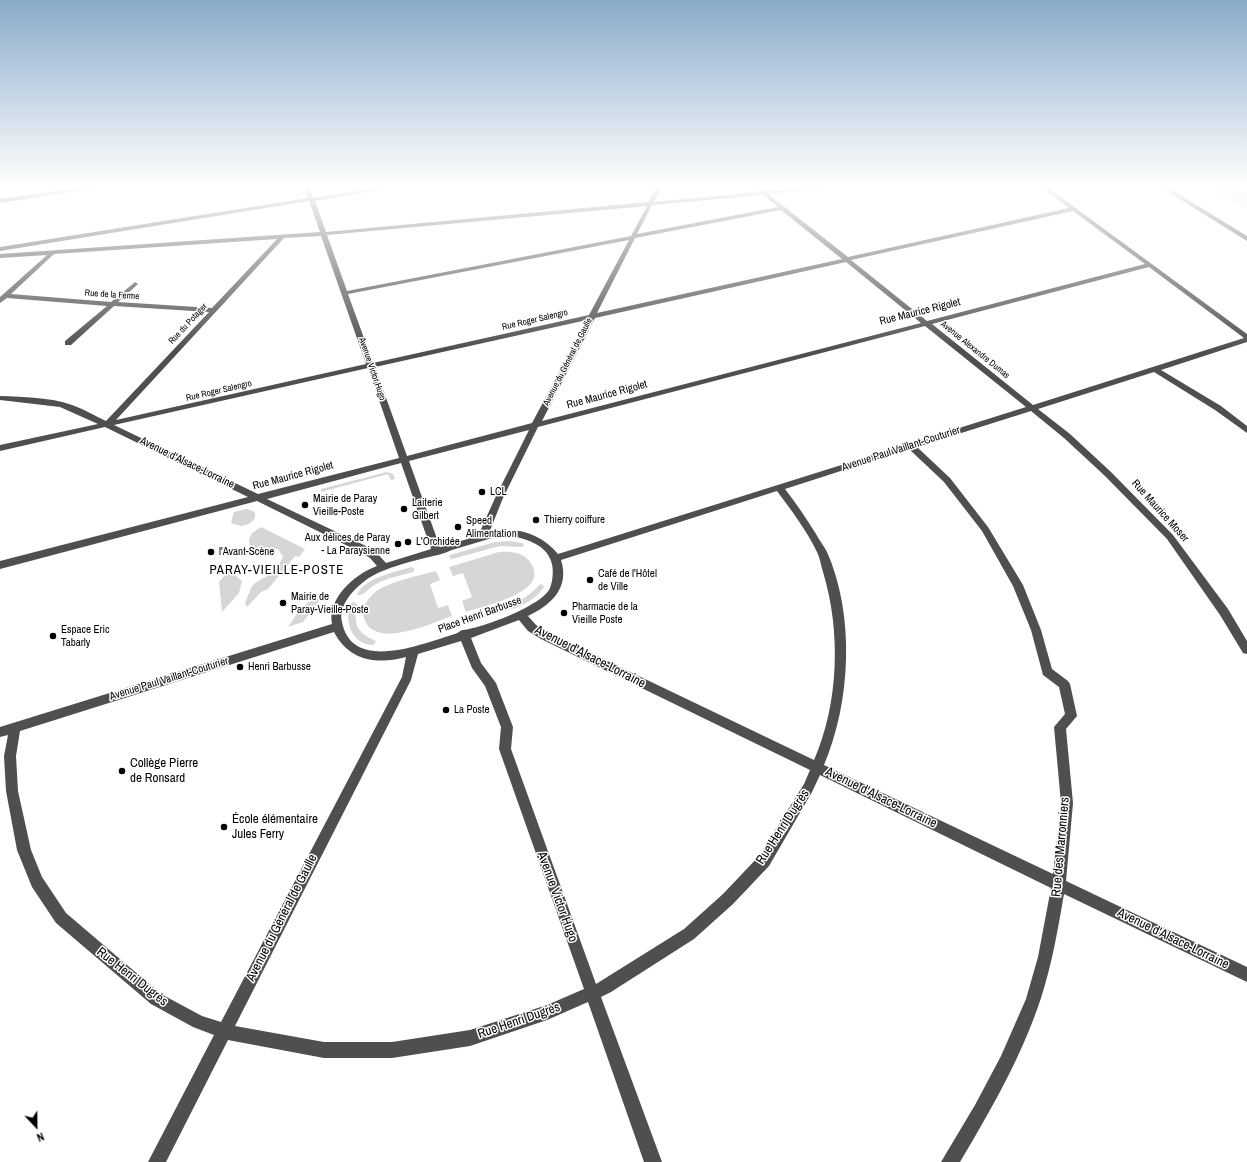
<!DOCTYPE html>
<meta charset="utf-8">
<style>
body{margin:0}
#map{position:relative;width:1247px;height:1162px;overflow:hidden;background:#fff;font-family:"Archivo Narrow",sans-serif}
canvas{display:block}
.north{position:absolute;left:16px;top:1106px;width:40px;height:40px;-webkit-text-stroke:3px #fff;paint-order:stroke;rotate:158deg;font-size:11px;font-weight:700;line-height:16px;text-align:center;color:#000}
.north::after{content:'';display:block;margin:auto;width:14px;height:18px;background:#000;clip-path:polygon(50% 0,100% 100%,50% 72%,0 100%)}
</style>
<div id="map">
<canvas width="1247" height="1162"></canvas>
<div class="north">N</div>
</div>
<script>
const context = document.querySelector('canvas').getContext('2d');
context.lineJoin = 'round';
function fill(path, color) { context.fillStyle = color; context.fill(path, 'evenodd'); }
function stroke(path, color, width, dash) { context.strokeStyle = color; context.lineWidth = width; context.lineCap = dash ? 'butt' : 'round'; context.setLineDash(dash || []); context.stroke(path); }
function write(font, color, halo, rows, align = 'center') {
  context.font = font + ' "Archivo Narrow",sans-serif'; context.lineWidth = 3; context.setLineDash([]); context.textBaseline = 'middle'; context.strokeStyle = halo; context.fillStyle = color; for (const [text, x, y, turn = 0] of rows) {
    context.save(); context.translate(x, y); context.rotate((+turn || 0) * Math.PI / 180); context.textAlign = isNaN(turn) ? turn : align; if (halo) context.strokeText(text, 0, 0); context.fillText(text, 0, 0); context.restore();
  }
}
fill(new Path2D(`
 M 1210,187 L 1238,187 L 1247,192 L 1247,209 Z
 M 387,472 L 393,474 L 395,479 L 391,480 L 388,474 L 321,492 L 321,489 Z
 M 247,509 L 255,512 C 257,521 249,525 241,526 L 231,523 L 234,512 Z
 M 261,527 L 305,549 L 299,557 L 295,556 L 268,589 L 261,592 L 247,607 L 245,603 L 251,588 L 255,583 L 269,575 L 278,566 L 283,557 L 278,549 C 267,547 261,552 250,551 L 249,539 L 252,533 Z
 M 510,541 L 522,543 L 524,545 L 522,547 L 500,546 L 452,559 L 449,557 L 450,555 L 495,542 Z
 M 499,552 C 510,551 523,552 530,562 C 553,592 483,606 466,612 L 462,601 L 472,597 L 463,573 L 453,576 L 449,567 Z
 M 411,567 L 414,568 L 414,570 L 413,572 C 400,576 385,578 373,586 C 368,589 364,596 357,595 C 363,578 396,572 411,567 Z
 M 229,570 L 242,581 L 239,593 L 222,612 L 219,582 Z
 M 436,571 L 440,580 L 430,584 L 438,608 L 448,605 L 452,616 C 432,623 385,645 368,626 C 365,622 363,617 363,612 C 364,603 371,595 378,590 C 395,580 418,576 436,571 Z
 M 540,584 L 543,585 L 544,587 C 533,603 517,608 498,613 L 496,612 L 497,609 C 516,603 527,599 540,584 Z
 M 321,598 L 303,622 L 288,627 L 298,612 L 312,599 Z
 M 354,602 L 357,604 C 354,624 355,632 376,641 L 374,645 C 352,645 343,621 351,603 Z`), '#d6d6d6');
fill(new Path2D(`
 M 86,187 L 101,187 L 0,203 L 0,199 Z
 M 304,187 L 310,187 L 313,198 L 380,187 L 393,187 L 315,201 L 326,232 L 648,202 L 656,187 L 662,187 L 654,202 L 759,192 L 759,190 L 761,189 L 765,191 L 813,187 L 834,187 L 768,194 L 848,257 L 1069,208 L 1041,187 L 1047,187 L 1247,334 L 1247,342 L 1161,370 L 1221,406 L 1247,426 L 1247,433 L 1215,410 L 1154,372 L 1038,409 L 1070,434 L 1111,472 L 1173,535 L 1228,609 L 1247,641 L 1247,654 L 1243,653 L 1220,615 L 1167,539 L 1105,476 L 1064,438 L 1031,411 L 917,447 L 950,478 L 988,527 L 1023,585 L 1041,630 L 1052,669 L 1068,681 L 1070,684 L 1077,716 L 1066,729 L 1073,803 L 1066,881 L 1247,967 L 1247,982 L 1064,894 C 1058,929 1052,964 1041,998 C 1022,1056 991,1110 960,1162 L 941,1162 L 975,1105 L 1001,1056 L 1026,999 L 1038,957 L 1051,888 L 820,775 L 812,792 L 769,866 L 733,904 L 694,939 L 611,992 L 601,997 L 662,1162 L 644,1162 L 588,1002 L 547,1020 L 470,1046 L 392,1058 L 324,1058 L 228,1040 L 166,1162 L 148,1162 L 214,1035 L 193,1027 L 151,1004 L 56,923 L 32,887 L 17,850 L 6,791 L 4,756 L 8,735 L 0,737 L 0,727 L 332,624 C 327,598 355,574 377,566 L 370,558 L 360,552 L 257,501 L 0,569 L 0,561 L 248,497 L 105,427 L 0,451 L 0,445 L 98,424 L 60,407 L 0,400 L 0,396 C 24,397 49,397 72,405 C 84,409 95,416 106,421 L 209,312 L 114,306 L 71,345 L 65,345 L 65,341 L 107,306 L 7,298 L 0,303 L 0,297 L 47,255 L 0,258 L 0,254 L 320,232 L 309,201 L 0,251 L 0,247 L 308,198 ZM 763,195 L 778,207 L 637,234 L 652,205 ZM 647,206 L 631,236 L 347,291 L 327,235 ZM 781,210 L 842,259 L 597,313 L 635,238 ZM 1073,211 L 1145,264 L 927,321 L 851,260 ZM 321,236 L 366,364 L 116,420 L 284,238 ZM 277,239 L 212,308 L 118,302 L 137,285 L 138,284 L 135,282 L 111,302 L 11,294 L 54,254 ZM 629,240 L 589,315 L 373,363 L 348,294 ZM 846,262 L 921,323 L 542,421 L 595,318 ZM 1149,267 L 1244,338 L 1033,405 L 932,324 ZM 587,320 L 532,423 L 407,456 L 375,367 ZM 925,326 L 1026,407 L 558,554 C 541,533 514,525 489,533 L 503,498 L 538,427 ZM 368,368 L 399,458 L 258,494 L 114,425 ZM 529,430 L 495,498 L 478,536 L 440,547 L 409,461 ZM 909,449 L 944,482 L 982,531 L 1013,586 L 1031,630 L 1043,675 L 1059,687 L 1065,714 L 1054,727 L 1061,803 L 1053,874 L 824,765 C 851,702 855,615 827,552 C 824,546 819,540 816,534 C 806,518 796,503 785,489 ZM 401,463 L 431,549 L 386,563 L 376,552 L 366,546 L 267,499 ZM 777,491 C 791,510 807,531 817,552 C 820,558 821,566 823,572 C 841,631 839,703 814,760 L 549,633 L 536,625 L 528,616 C 551,605 570,588 561,560 ZM 508,535 C 523,538 546,544 551,561 C 554,568 553,581 550,588 C 542,606 482,628 463,630 C 460,630 459,633 455,634 C 424,643 352,674 342,622 C 338,605 354,589 366,580 C 382,568 419,559 438,555 C 442,554 447,552 452,550 C 465,546 479,542 492,538 ZM 519,620 L 528,631 L 541,639 L 810,770 L 804,784 L 759,856 L 723,894 L 684,929 L 596,984 L 511,749 L 513,727 L 496,683 L 481,663 L 471,638 ZM 334,632 C 349,661 377,665 406,657 L 402,677 L 221,1022 L 202,1016 L 161,994 L 66,913 L 42,877 L 31,850 L 18,791 L 16,756 L 20,731 ZM 461,641 L 472,668 L 485,686 L 501,727 L 499,749 L 584,989 L 547,1005 L 470,1030 L 392,1042 L 324,1042 L 235,1026 L 411,680 L 418,654 Z
 M 1160,187 L 1167,187 L 1247,236 L 1247,241 Z`), '#4f4f4f');
const sky = context.createLinearGradient(0, 0, 0, 350);
sky.addColorStop(0, '#8aabca');
sky.addColorStop(0.53, '#fff');
sky.addColorStop(1, '#ffffff00');
context.fillStyle = sky;
context.fillRect(0, 0, 1247, 350);
for (const [x, y, r, color] of [
 [482,492,4,"#000"],
 [305,505,4,"#000"],
 [404,509,4,"#000"],
 [536,520,4,"#000"],
 [458,527,4,"#000"],
 [408,542,4,"#000"],
 [398,544,4,"#000"],
 [211,552,4,"#000"],
 [590,580,4,"#000"],
 [283,603,4,"#000"],
 [564,613,4,"#000"],
 [53,636,4,"#000"],
 [240,667,4,"#000"],
 [446,710,4,"#000"],
 [122,771,4,"#000"],
 [224,827,4,"#000"]
]) { const dot = new Path2D(); dot.arc(x, y, r, 0, 2 * Math.PI); context.fillStyle = color; context.fill(dot); stroke(dot, '#fff', 1.5); }
write('9px', '#000', '#fff', [
 ["Rue de la Ferme",112,295,4],
 ["Rue Roger Salengro",535,320,-13],
 ["Rue du Potager",188,324,-47],
 ["Avenue Alexandre Dumas",975,350,39],
 ["Avenue du Général de Gaulle",568,362,-63],
 ["Avenue Victor Hugo",372,369,71],
 ["Rue Roger Salengro",219,391,-13]
]);
write('11px', '#000', '#fff', [
 ["Rue Maurice Rigolet",920,312,-14],
 ["Rue Maurice Rigolet",607,395,-15],
 ["Avenue Paul Vaillant-Couturier",901,449,-18],
 ["Avenue d'Alsace-Lorraine",187,463,26],
 ["Rue Maurice Rigolet",293,476,-15],
 ["Rue Maurice Moser",1160,511,48],
 ["Place Henri Barbusse",480,615,-20],
 ["Avenue Paul Vaillant-Couturier",169,679,-17]
]);
write('11px', '#000', '#fff', [
 ["LCL",490,492],
 ["Mairie de Paray",313,499],
 ["Vieille-Poste",313,512],
 ["Laiterie",412,503],
 ["Gilbert",412,516],
 ["Thierry coiffure",544,520],
 ["Speed",466,521],
 ["Alimentation",466,534],
 ["Aux délices de Paray",390,538,"right"],
 ["- La Paraysienne",390,551,"right"],
 ["L'Orchidée",416,542],
 ["l'Avant-Scène",219,552],
 ["Café de l'Hôtel",598,574],
 ["de Ville",598,587],
 ["Mairie de",291,597],
 ["Paray-Vieille-Poste",291,610],
 ["Pharmacie de la",572,607],
 ["Vieille Poste",572,620],
 ["Espace Eric",61,630],
 ["Tabarly",61,643],
 ["Henri Barbusse",248,667],
 ["La Poste",454,710]
], 'left');
context.letterSpacing = '1px';
write('13px', '#000', '#fff', [
 ["PARAY-VIEILLE-POSTE",277,571]
]);
context.letterSpacing = '0px';
write('13px', '#000', '#fff', [
 ["Avenue d'Alsace-Lorraine",590,657,27],
 ["Avenue d'Alsace-Lorraine",881,798,26],
 ["Rue Henri Dugrès",783,827,-57],
 ["Rue des Marronniers",1061,847,-85],
 ["Avenue Victor Hugo",557,897,70],
 ["Avenue du Général de Gaulle",282,918,-63],
 ["Avenue d'Alsace-Lorraine",1173,939,26],
 ["Rue Henri Dugrès",132,977,38],
 ["Rue Henri Dugrès",519,1021,-19]
]);
write('13px', '#000', '#fff', [
 ["Collège Pierre",130,764],
 ["de Ronsard",130,779],
 ["École élémentaire",232,820],
 ["Jules Ferry",232,835]
], 'left');
</script>
